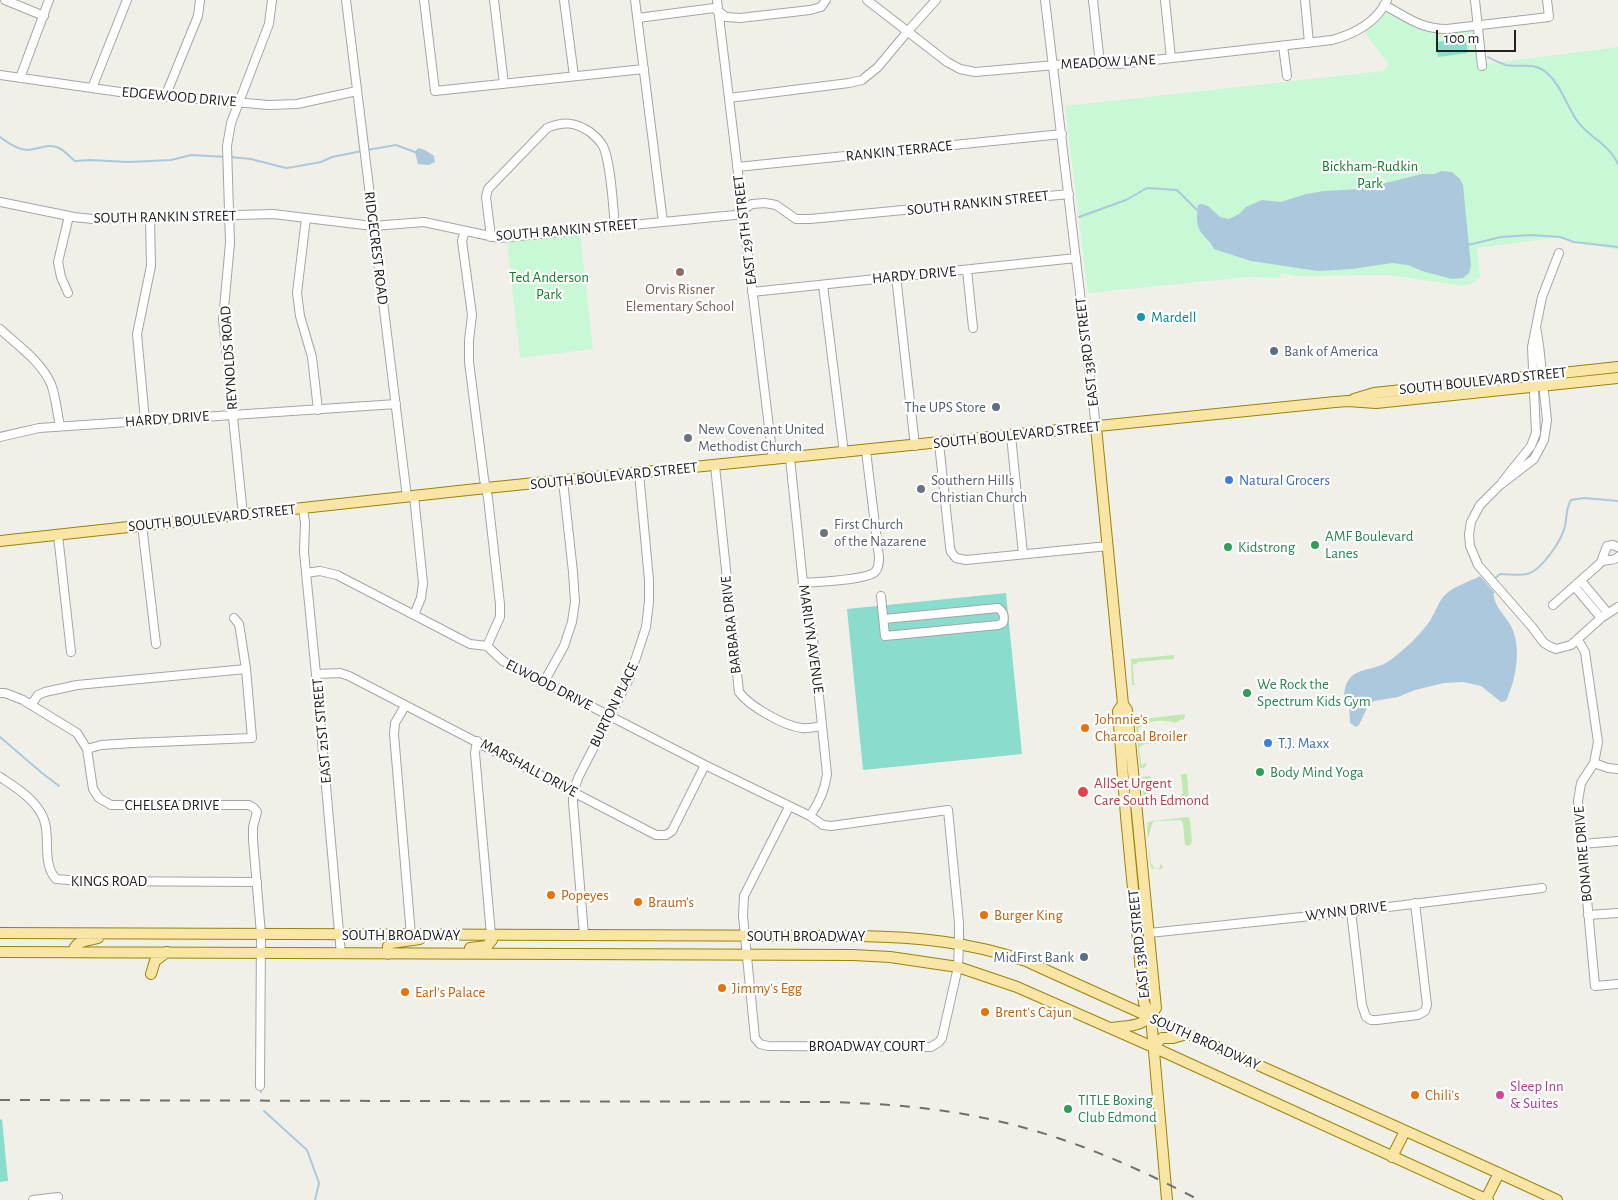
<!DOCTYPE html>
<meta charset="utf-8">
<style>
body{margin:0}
#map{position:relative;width:1618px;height:1200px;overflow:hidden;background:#f1f0e8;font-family:"Alegreya Sans",sans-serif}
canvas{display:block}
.scale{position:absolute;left:1436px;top:30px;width:80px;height:22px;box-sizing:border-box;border:2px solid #212121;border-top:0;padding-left:6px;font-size:15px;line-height:18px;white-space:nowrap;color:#212121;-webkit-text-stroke:4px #fff;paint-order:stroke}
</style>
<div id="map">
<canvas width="1618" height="1200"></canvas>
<div class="scale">100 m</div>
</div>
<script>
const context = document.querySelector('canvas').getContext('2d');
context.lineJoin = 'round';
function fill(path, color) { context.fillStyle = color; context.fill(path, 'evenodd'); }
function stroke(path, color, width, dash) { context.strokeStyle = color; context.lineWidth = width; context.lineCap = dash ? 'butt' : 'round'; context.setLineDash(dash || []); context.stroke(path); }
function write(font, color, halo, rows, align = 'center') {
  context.font = font + ' "Alegreya Sans",sans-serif'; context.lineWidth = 4.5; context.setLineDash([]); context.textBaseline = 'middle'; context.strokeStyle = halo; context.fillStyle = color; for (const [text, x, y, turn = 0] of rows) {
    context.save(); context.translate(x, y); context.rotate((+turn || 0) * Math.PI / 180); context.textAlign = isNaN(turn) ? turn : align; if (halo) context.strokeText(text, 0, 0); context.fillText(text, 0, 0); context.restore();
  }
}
fill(new Path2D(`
 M 1174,655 L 1174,659 L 1137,662 L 1137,664 L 1133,664 L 1134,684 L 1139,684 L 1132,685 L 1131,659 Z
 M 1185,714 L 1184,720 L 1181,719 L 1176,723 C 1163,719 1148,720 1138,729 L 1139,742 L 1145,743 L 1168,740 L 1172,738 L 1173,742 L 1145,744 L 1139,747 L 1141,763 L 1142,765 L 1146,763 L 1146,765 L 1144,768 L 1140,768 L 1135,720 Z
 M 1181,774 L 1187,774 L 1189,800 L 1188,803 L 1181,803 L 1178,799 L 1183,793 Z
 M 1149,776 L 1152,778 L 1147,779 L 1149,799 L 1154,798 L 1154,803 L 1169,802 L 1170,797 L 1172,800 L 1170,804 L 1145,806 L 1141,777 Z
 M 1188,817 L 1190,819 L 1192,842 L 1189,846 L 1185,845 L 1183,823 L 1181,820 L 1155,821 L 1152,824 L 1148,839 L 1151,864 L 1153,865 L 1154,869 L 1160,868 L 1160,864 L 1163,866 L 1162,869 L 1152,869 L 1150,864 L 1147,829 L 1148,825 L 1147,823 L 1152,821 Z`), '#c1e8b1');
fill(new Path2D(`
 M 1384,5 L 1423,26 L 1473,26 L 1477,65 L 1618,47 L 1618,250 L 1560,237 L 1477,248 L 1480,276 L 1475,282 L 1464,286 L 1389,275 L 1295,276 L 1281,273 L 1280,278 L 1248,277 L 1088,293 L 1065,106 L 1384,71 L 1388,64 L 1362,28 Z
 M 580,234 L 593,349 L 520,358 L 507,242 Z`), '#c8f8d5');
fill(new Path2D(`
 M 1466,39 L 1468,53 L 1438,57 L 1436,42 Z
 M 1006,593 L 1022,754 L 863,770 L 847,609 Z
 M 2,1119 L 8,1181 L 0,1182 L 0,1120 Z`), '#8adccc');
fill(new Path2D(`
 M 418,148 L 425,150 L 434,156 L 435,162 L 429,165 L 418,164 L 415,152 Z
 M 1441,171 L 1452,172 L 1460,179 L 1463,185 L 1471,266 L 1469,273 L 1463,278 L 1452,279 L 1422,271 L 1408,265 L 1392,263 L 1352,269 L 1318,271 L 1251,261 L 1214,249 C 1211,241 1203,237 1199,229 C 1196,223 1197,211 1198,205 L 1202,204 L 1208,206 L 1220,217 L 1229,219 L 1239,214 L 1246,207 L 1262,200 L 1281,202 L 1306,194 L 1324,191 L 1361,189 L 1422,174 L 1435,174 Z
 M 1480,576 L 1494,592 C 1492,604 1505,615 1511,626 C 1522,647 1516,680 1506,701 L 1501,702 L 1481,686 L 1463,682 L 1444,683 L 1415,690 L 1398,697 L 1374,701 L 1369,704 L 1359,725 L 1356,727 L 1350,723 L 1349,702 L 1344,695 C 1347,664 1370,674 1389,661 C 1402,652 1425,631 1432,617 C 1437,609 1439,600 1446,594 C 1456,585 1469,582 1480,576 Z`), '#abc8dc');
stroke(new Path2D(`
 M 1488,57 C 1493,60 1500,63 1506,65 C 1519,68 1533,61 1547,73 C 1561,85 1567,107 1578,122 C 1590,138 1610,145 1618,164
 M 0,137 C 8,143 18,150 28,150 C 39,149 49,143 59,148 C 65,151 70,157 75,161 L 90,160 L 128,162 L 171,160 L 191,155 L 226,157
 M 367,150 L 396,145 L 415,152
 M 230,157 L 251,159 L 286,168 L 293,167 L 321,162 L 332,157 L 362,151
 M 1079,217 L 1126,200 L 1147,188 L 1177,190 L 1197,210
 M 1468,245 L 1501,237 L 1531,235 L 1560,237 L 1574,242 L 1618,247
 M 1493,580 L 1500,574 C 1509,574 1519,576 1527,574 C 1542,570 1562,540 1565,526 C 1567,517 1566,507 1571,500 L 1584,498 L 1618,501
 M 0,737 L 42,773 L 59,786
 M 261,1087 L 261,1092
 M 264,1111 L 307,1150 L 319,1183 L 315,1200`), '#abc8dc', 2);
const minor = new Path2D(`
 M 5,0 L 44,16
 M 346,0 L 407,497
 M 424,0 L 435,91 L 644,69
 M 494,0 L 504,84
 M 564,0 L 574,76
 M 635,0 L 663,222
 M 717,0 L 773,460
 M 867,0 L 947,62 L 960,69 L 975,72 L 1079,63 L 1119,64 L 1332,40 C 1354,34 1377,22 1387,0
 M 1045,0 L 1096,427
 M 1093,0 L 1100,64
 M 1165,0 L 1171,58
 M 1305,0 L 1309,43
 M 1475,0 L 1482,66
 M 1384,5 C 1407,17 1420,29 1447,29 L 1549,17 L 1547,0
 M 638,18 L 714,8 L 726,17 L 740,18 L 810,10 L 821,7 L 826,0
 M 1283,46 L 1287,76
 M 0,75 L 127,93 L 269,105 L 297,104 L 357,91
 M 20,78 L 49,0
 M 92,88 L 127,0
 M 165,97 L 198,16 L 200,0
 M 729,98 L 849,83 L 862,80 L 878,67 L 908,31 L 936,0
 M 737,167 L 1062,134
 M 0,202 L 74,217 L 92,219 L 273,214 L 373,226 L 424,222 L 499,238 L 735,215 L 752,204 L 765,203 L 776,205 L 796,219 L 810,219 L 1069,194
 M 306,218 L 297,293 L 300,316 L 312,357 L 318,410
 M 465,231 L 462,241 L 472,315 L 469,340 L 469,362 L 484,479 L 488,498 L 500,604 L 500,617 L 487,646
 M 491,237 L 486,197 L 488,189 L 547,128 C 564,121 575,122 590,132 C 595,136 600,141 603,146 C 611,162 613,207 615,227
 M 967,270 L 973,328
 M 896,276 L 915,446
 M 823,285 L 844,453
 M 752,292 L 1076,258
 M 68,293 L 61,277 L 58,262 L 69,216
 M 1536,327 L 1539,345 L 1547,420 L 1544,440 L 1534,459 L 1500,485 L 1480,505 L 1471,522 L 1469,534 L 1470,546 L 1478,565 L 1532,627 L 1544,643 L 1551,647 L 1556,649 L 1571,645 L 1601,618 L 1618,607
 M 0,329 C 17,345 41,361 51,384 C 56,397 57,413 60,426
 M 145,420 L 137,334 L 151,266 L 150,218
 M 1011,436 L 1023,554
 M 0,437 L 39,428 L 396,404
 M 939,443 L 950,547 L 951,552 L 956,558 L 966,560 L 1108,546
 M 790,458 L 803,583 L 813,638 L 827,774 C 825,791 819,803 810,816
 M 715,466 L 739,692 C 749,706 784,726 802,728 C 808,729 815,727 822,726
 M 1503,481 L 1531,446 L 1536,433 L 1532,347 L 1542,297 L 1559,253
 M 303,508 L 305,523 L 304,552 L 316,674 L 341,954
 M 243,515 L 223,319 L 230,243 L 227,146 L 231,123 L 269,24 L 272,0
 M 142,525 L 156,644
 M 58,535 L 71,652
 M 1601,562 C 1607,558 1613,562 1618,557
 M 306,573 L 320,571 L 337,575 L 470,644 L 487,646 L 503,661 L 705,765 L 810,816 L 823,825 L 831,826 L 948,810 L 959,923 L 959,943 L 958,967 L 942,1038 L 939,1042 L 931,1047 L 768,1046 L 760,1044 L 755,1038 L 743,916 L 744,896 L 789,807
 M 1581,581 L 1608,613
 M 803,583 C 817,582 866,580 875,572 C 879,568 879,562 879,557 L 866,451
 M 1575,587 L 1601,618
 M 881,596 L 885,636 L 998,625 L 1003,623 C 1005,616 1004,612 998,608 L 884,619
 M 1553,605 L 1597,566 L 1601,562 L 1607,546 L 1613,545 L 1618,547
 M 414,615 L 421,598 L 423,583 L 414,496
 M 1578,640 L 1585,652 L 1598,742 L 1594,763 L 1581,783 L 1578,801 L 1595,986 L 1618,984
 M 316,674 L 340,673 L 349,676 L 656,835 L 666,835 L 672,831 L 705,765
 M 544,682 L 564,646 L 572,622 L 575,602 L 573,572 L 563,481
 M 0,693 L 5,693 L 23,700 L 77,733 L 87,749 L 93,789 L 99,798 L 111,805 L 249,805 L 254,808 L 257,812 L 253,827 L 253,840 L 261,934 L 260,1086
 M 31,705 L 38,695 L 45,692 L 77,685 L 246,669
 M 405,706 L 395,723 L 394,734 L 411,935
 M 477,741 L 475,753 L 491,935
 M 87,749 L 101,745 L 133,743 L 252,738 L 246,669 L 241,636 L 239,624 L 234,618
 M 1594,763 L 1608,768 L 1618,769
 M 0,777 C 15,787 32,797 41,813 C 53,833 40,861 56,879 L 80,881 L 257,882
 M 1582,844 L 1618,841
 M 1351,911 L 1362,1005 L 1366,1017 L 1371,1020 L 1377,1020 L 1418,1015 L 1425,1011 L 1427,1005 L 1415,903
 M 1588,915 L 1618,913
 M 1149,933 L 1340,913 L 1542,888
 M 584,935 L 573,802 L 573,792 L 579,776 L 629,679 L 646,627 L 649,602 L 649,580 L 639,473
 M 33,1200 L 58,1197`);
const major = new Path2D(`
 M 1354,399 L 1374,393 L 1618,367
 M 1096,427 L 1123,704 L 1127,710 L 1156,1008 C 1144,1028 1132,1025 1111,1028
 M 0,541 L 486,488 L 1335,402 L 1348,401 L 1376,403 L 1618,378
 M 1123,704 L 1118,711 L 1126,816 L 1144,1003 L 1151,1017 L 1167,1200
 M 0,933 L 859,936 C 918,937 969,942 1026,961 C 1203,1042 1381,1118 1557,1200
 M 470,948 L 487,946 L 492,940 L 491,935
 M 0,952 L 853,955 L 890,957 L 958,967 L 1017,987 L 1153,1047 L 1488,1200
 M 73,952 C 76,940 87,941 98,938
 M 388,954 L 388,946 L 391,943 L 420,939
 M 151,974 L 155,961 L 167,952
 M 1153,1047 L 1162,1038 L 1173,1038 L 1187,1034
 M 1392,1157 L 1405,1131
 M 1486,1199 L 1499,1173`);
stroke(minor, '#a5a5a5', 10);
stroke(major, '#988406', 12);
stroke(minor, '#fff', 8);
stroke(major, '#f9e5a6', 10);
stroke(new Path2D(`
 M 0,1100 L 835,1102 C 883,1104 931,1107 979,1117 C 1056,1132 1129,1163 1199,1200`), '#6f6f6f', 2, [10, 10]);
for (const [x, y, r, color] of [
 [680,272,5,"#8d6e63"],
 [1141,317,5,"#0f9aa8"],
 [1274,351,5,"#5c6f8a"],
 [996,407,5,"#5c6f8a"],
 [688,438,5,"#6b7280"],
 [1229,480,5,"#3f7fe0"],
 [921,489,5,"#6b7280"],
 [824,533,5,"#6b7280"],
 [1315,545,5,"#2e9e5b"],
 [1228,547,5,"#2e9e5b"],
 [1247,693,5,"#2e9e5b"],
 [1085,728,5,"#e8710a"],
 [1268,743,5,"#3f7fe0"],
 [1260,772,5,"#2e9e5b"],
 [1083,792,6,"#e0444e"],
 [551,895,5,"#e8710a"],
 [638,902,5,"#e8710a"],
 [984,915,5,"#e8710a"],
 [1084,957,5,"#5c6f8a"],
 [722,988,5,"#e8710a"],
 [405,992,5,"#e8710a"],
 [985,1012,5,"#e8710a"],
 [1415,1095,5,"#e8710a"],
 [1500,1095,5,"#d1479c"],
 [1068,1109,5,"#2e9e5b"]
]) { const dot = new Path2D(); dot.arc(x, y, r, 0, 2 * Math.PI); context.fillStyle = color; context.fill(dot); stroke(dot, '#fff', 2); }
write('15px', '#212121', '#fff', [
 ["MEADOW LANE",1108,62,-3],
 ["EDGEWOOD DRIVE",179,97,5],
 ["RANKIN TERRACE",899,151,-6],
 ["SOUTH RANKIN STREET",978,203,-6],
 ["SOUTH RANKIN STREET",165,217,-1],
 ["SOUTH RANKIN STREET",567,230,-5],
 ["EAST 29TH STREET",745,230,-97],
 ["RIDGECREST ROAD",376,248,83],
 ["HARDY DRIVE",914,275,-5],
 ["EAST 33RD STREET",1087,352,-97],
 ["REYNOLDS ROAD",229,358,-94],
 ["SOUTH BOULEVARD STREET",1483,381,-6],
 ["HARDY DRIVE",167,419,-4],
 ["SOUTH BOULEVARD STREET",1017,435,-6],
 ["SOUTH BOULEVARD STREET",614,476,-6],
 ["SOUTH BOULEVARD STREET",212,518,-6],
 ["BARBARA DRIVE",731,625,-96],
 ["MARILYN AVENUE",811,639,82],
 ["ELWOOD DRIVE",549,685,27],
 ["BURTON PLACE",614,705,-64],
 ["EAST 21ST STREET",322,731,-95],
 ["MARSHALL DRIVE",529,768,28],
 ["CHELSEA DRIVE",172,805],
 ["BONAIRE DRIVE",1583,854,-95],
 ["KINGS ROAD",109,881],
 ["WYNN DRIVE",1346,911,-7],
 ["SOUTH BROADWAY",401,935],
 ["SOUTH BROADWAY",806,936],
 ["EAST 33RD STREET",1139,944,-96],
 ["SOUTH BROADWAY",1205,1042,24],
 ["BROADWAY COURT",867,1046]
]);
write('15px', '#107e2f', '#fff', [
 ["Bickham-Rudkin",1370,166],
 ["Park",1370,183],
 ["Ted Anderson",549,277],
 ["Park",549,294]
]);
write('15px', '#785e54', '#fff', [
 ["Orvis Risner",680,289],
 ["Elementary School",680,306]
]);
write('15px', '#0d838f', '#fff', [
 ["Mardell",1151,317]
], 'left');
write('15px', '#4e5e75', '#fff', [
 ["Bank of America",1284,351,"left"],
 ["The UPS Store",986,407],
 ["MidFirst Bank",1074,957]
], 'right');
write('15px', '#5b616d', '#fff', [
 ["New Covenant United",698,429],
 ["Methodist Church",698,446],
 ["Southern Hills",931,480],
 ["Christian Church",931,497],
 ["First Church",834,524],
 ["of the Nazarene",834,541]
], 'left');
write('15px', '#366cbe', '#fff', [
 ["Natural Grocers",1239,480],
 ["T.J. Maxx",1278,743]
], 'left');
write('15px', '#27864d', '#fff', [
 ["AMF Boulevard",1325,536],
 ["Lanes",1325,553],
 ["Kidstrong",1238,547],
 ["We Rock the",1257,684],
 ["Spectrum Kids Gym",1257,701],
 ["Body Mind Yoga",1270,772],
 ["TITLE Boxing",1078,1100],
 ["Club Edmond",1078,1117]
], 'left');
write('15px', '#c56008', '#fff', [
 ["Johnnie's",1095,719],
 ["Charcoal Broiler",1095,736],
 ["Popeyes",561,895],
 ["Braum’s",648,902],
 ["Burger King",994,915],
 ["Jimmy's Egg",732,988],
 ["Earl's Palace",415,992],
 ["Brent's Cajun",995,1012],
 ["Chili's",1425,1095]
], 'left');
write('15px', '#be3a42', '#fff', [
 ["AllSet Urgent",1094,783],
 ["Care South Edmond",1094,800]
], 'left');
write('15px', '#b23c85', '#fff', [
 ["Sleep Inn",1510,1086],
 ["& Suites",1510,1103]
], 'left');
</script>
